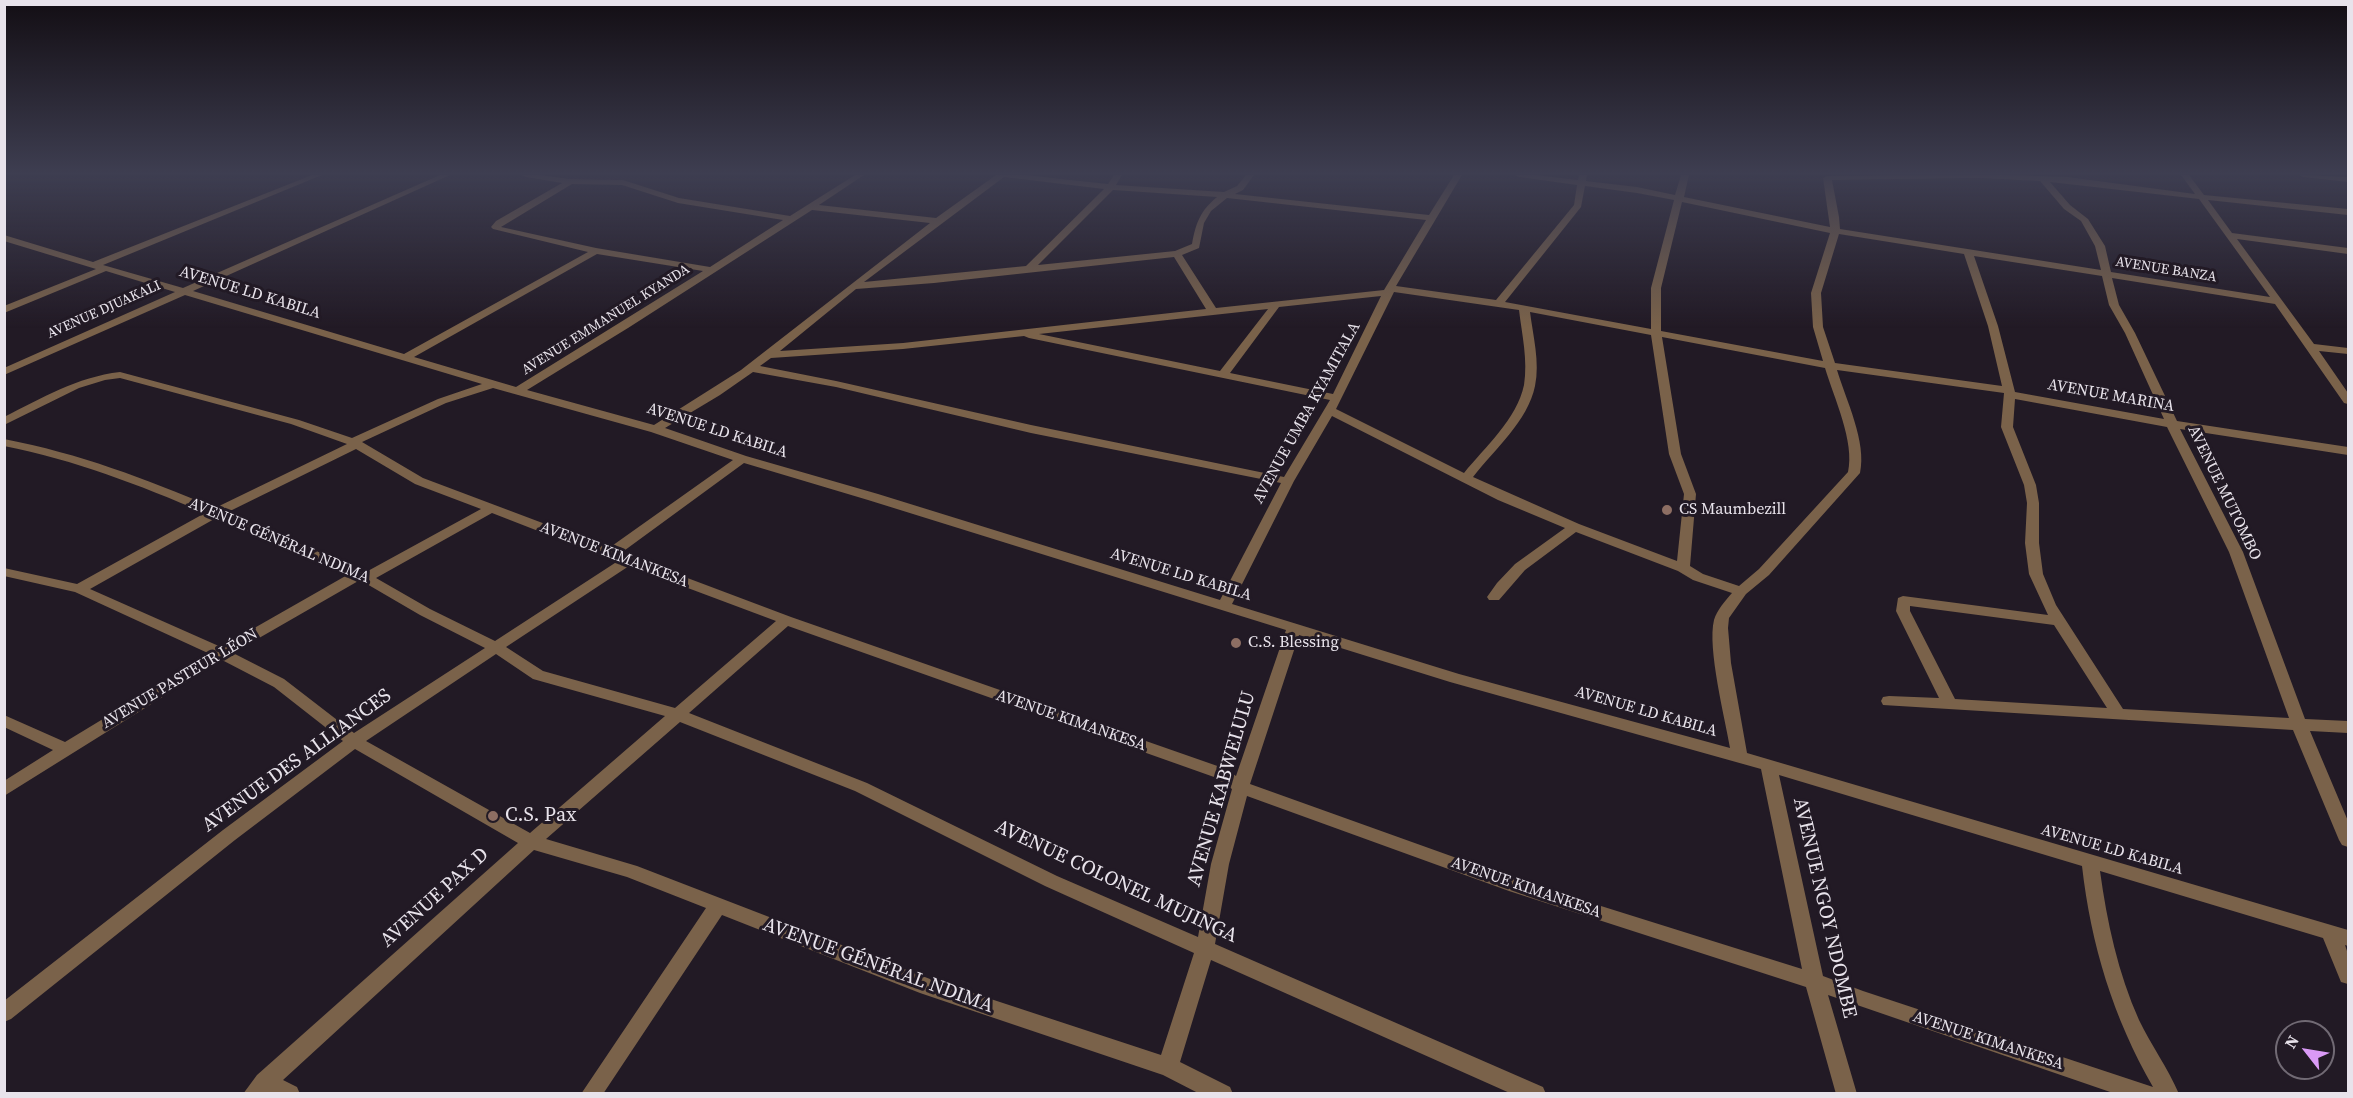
<!DOCTYPE html>
<meta charset="utf-8">
<style>
body{margin:0}
#map{position:relative;width:2353px;height:1098px;overflow:hidden;background:#221a25;font-family:"Source Serif 4",serif}
canvas{display:block}
.frame{position:absolute;inset:0;border:6px solid #e8e3eb;pointer-events:none}
.north{position:absolute;left:2275px;top:1020px;width:60px;height:60px;box-sizing:border-box;background:#221a25;border:2px solid #716a74;border-radius:50%;rotate:301deg;font-size:16px;font-weight:700;line-height:24px;text-align:center;color:#e8e3eb}
.north::after{content:'';display:block;margin:auto;width:21px;height:27px;background:#da9af6;clip-path:polygon(50% 0,100% 100%,50% 72%,0 100%)}
</style>
<div id="map">
<canvas width="2353" height="1098"></canvas>
<div class="frame"></div>
<div class="north">N</div>
</div>
<script>
const context = document.querySelector('canvas').getContext('2d');
context.lineJoin = 'round';
function fill(path, color) { context.fillStyle = color; context.fill(path, 'evenodd'); }
function stroke(path, color, width, dash) { context.strokeStyle = color; context.lineWidth = width; context.lineCap = dash ? 'butt' : 'round'; context.setLineDash(dash || []); context.stroke(path); }
function write(font, color, halo, rows, align = 'center') {
  context.font = font + ' "Source Serif 4",serif'; context.lineWidth = 6; context.setLineDash([]); context.textBaseline = 'middle'; context.strokeStyle = halo; context.fillStyle = color; for (const [text, x, y, turn = 0] of rows) {
    context.save(); context.translate(x, y); context.rotate((+turn || 0) * Math.PI / 180); context.textAlign = isNaN(turn) ? turn : align; if (halo) context.strokeText(text, 0, 0); context.fillText(text, 0, 0); context.restore();
  }
}
fill(new Path2D(`
 M 312,175 L 322,175 L 103,265 L 183,288 L 440,175 L 450,175 L 193,291 L 404,354 L 588,252 L 493,229 L 491,227 L 496,221 L 562,183 L 526,177 L 522,175 L 539,175 L 570,179 L 623,180 L 679,198 L 790,216 L 855,175 L 864,175 L 819,205 L 936,218 L 996,175 L 1025,175 L 1108,184 L 1114,175 L 1122,175 L 1116,185 L 1224,192 L 1237,186 L 1246,175 L 1254,175 L 1243,190 L 1235,194 L 1429,215 L 1454,175 L 1462,175 L 1396,286 L 1496,300 L 1574,205 L 1577,185 L 1519,177 L 1515,175 L 1535,175 L 1578,180 L 1579,175 L 1587,175 L 1586,181 L 1637,187 L 1675,195 L 1681,175 L 1689,175 L 1684,197 L 1830,227 L 1823,178 L 1827,176 L 2003,175 L 2068,177 L 2195,194 L 2181,175 L 2189,175 L 2204,195 L 2348,209 L 2348,215 L 2208,200 L 2232,233 L 2348,248 L 2348,254 L 2237,239 L 2314,344 L 2348,348 L 2348,354 L 2319,351 L 2348,393 L 2348,404 L 2344,403 L 2275,304 L 2112,278 L 2119,305 L 2135,333 L 2177,421 L 2348,447 L 2348,455 L 2180,429 L 2243,552 L 2305,719 L 2348,721 L 2348,733 L 2310,731 L 2348,821 L 2348,847 L 2342,845 L 2339,840 L 2293,730 L 1883,705 L 1881,701 L 1883,697 L 1889,696 L 1939,698 L 1896,611 L 1898,598 L 1903,596 L 2048,615 L 2029,574 L 2025,543 L 2027,503 L 2024,485 L 2001,427 L 2004,393 L 1837,370 C 1846,400 1867,442 1860,473 L 1769,575 L 1746,594 L 1729,618 L 1728,628 L 1731,663 L 1747,753 L 2348,930 L 2348,946 L 2345,945 L 2348,954 L 2348,984 L 2341,982 L 2323,938 L 2100,871 C 2107,922 2118,973 2139,1020 C 2151,1045 2168,1068 2179,1094 L 2116,1094 L 1828,995 L 1857,1094 L 1836,1094 L 1806,987 L 1509,891 L 1247,796 L 1229,864 L 1215,944 L 1543,1087 L 1546,1094 L 1512,1094 L 1211,960 L 1180,1062 L 1230,1087 L 1233,1094 L 1200,1094 L 1163,1075 L 920,993 L 722,915 L 603,1094 L 581,1094 L 706,908 L 627,877 L 534,850 L 283,1080 L 297,1087 L 300,1094 L 243,1094 L 257,1075 L 518,843 L 355,749 L 235,840 L 11,1019 L 4,1022 L 4,1001 L 223,830 L 343,741 L 274,687 L 222,660 L 4,796 L 4,781 L 53,750 L 4,727 L 4,715 L 65,742 L 210,654 L 75,592 L 4,576 L 4,568 L 77,584 L 205,513 C 139,485 75,460 4,446 L 4,439 C 81,454 143,478 215,508 L 347,444 L 291,424 L 120,378 L 105,380 L 79,388 L 4,425 L 4,417 C 42,398 77,377 120,372 L 299,420 L 352,438 L 438,399 L 482,384 L 185,295 L 4,375 L 4,368 L 175,292 L 106,271 L 4,313 L 4,306 L 96,269 L 4,241 L 4,235 L 93,262 ZM 1004,177 L 1104,189 L 1026,266 L 864,282 ZM 1979,178 L 2040,181 L 2064,209 L 2081,221 L 2095,246 L 2101,270 L 1840,229 L 1839,217 L 1832,180 ZM 2050,182 L 2199,199 L 2270,297 L 2111,272 L 2105,246 L 2088,219 L 2070,205 ZM 572,184 L 622,185 L 678,203 L 783,220 L 710,267 L 596,248 L 501,227 ZM 1585,186 L 1637,193 L 1674,200 L 1651,288 L 1651,329 L 1505,302 L 1581,207 ZM 1113,190 L 1217,197 C 1200,211 1196,223 1192,244 L 1175,251 L 1038,265 ZM 1227,198 L 1426,220 L 1384,290 L 1216,308 L 1182,255 L 1199,248 L 1204,223 L 1211,211 ZM 1682,202 L 1830,233 L 1811,293 L 1813,327 L 1823,361 L 1661,331 L 1661,288 ZM 812,210 L 930,223 L 741,370 L 654,425 L 527,390 L 628,328 ZM 1839,234 L 1964,254 L 1988,326 L 2002,386 L 1835,363 L 1823,327 L 1821,293 ZM 597,254 L 703,271 L 516,387 L 414,357 ZM 1974,256 L 2102,276 L 2109,305 L 2125,333 L 2164,419 L 2015,392 L 1998,326 ZM 1174,257 L 1206,309 L 903,343 L 780,351 L 856,289 L 934,283 ZM 1394,292 L 1519,310 C 1522,335 1528,360 1524,385 C 1517,419 1485,447 1464,473 L 1336,409 ZM 1381,296 L 1333,394 L 1230,373 L 1279,307 ZM 1268,309 L 1220,371 L 1039,334 ZM 1530,312 L 1651,335 L 1669,454 L 1684,494 L 1677,561 L 1579,524 L 1473,477 C 1494,450 1528,421 1535,386 C 1540,362 1533,336 1530,312 ZM 1024,336 L 1029,338 L 1330,400 L 1284,477 L 1031,425 L 836,381 L 760,366 L 771,358 L 903,349 ZM 1662,337 L 1825,368 C 1834,398 1855,442 1848,472 L 1759,569 L 1739,586 L 1703,574 L 1690,566 L 1696,494 L 1681,454 ZM 753,372 L 836,387 L 1031,433 L 1281,483 L 1220,600 L 878,494 L 746,456 L 665,428 L 720,395 ZM 493,388 L 651,432 L 733,460 L 609,548 L 423,478 L 362,442 L 446,403 ZM 2015,399 L 2167,427 L 2229,552 L 2289,718 L 2123,709 L 2056,605 L 2043,574 L 2039,543 L 2039,503 L 2036,485 L 2013,427 ZM 1332,416 L 1498,500 L 1565,528 L 1515,564 L 1497,583 L 1487,597 L 1489,600 L 1499,600 L 1525,570 L 1576,532 L 1678,571 L 1693,580 L 1732,593 C 1725,601 1717,610 1714,620 C 1707,648 1725,718 1730,748 L 1459,674 L 1232,604 L 1294,481 ZM 356,449 L 415,484 L 481,509 L 366,572 L 226,513 ZM 744,463 L 868,500 L 1286,630 L 1236,776 L 1226,769 L 791,617 L 621,553 ZM 492,513 L 605,557 L 618,561 L 495,641 L 430,609 L 376,578 ZM 216,518 L 349,574 L 221,647 L 90,589 ZM 629,566 L 776,621 L 675,708 L 543,671 L 506,647 ZM 360,580 L 420,615 L 485,648 L 354,733 L 284,679 L 233,653 ZM 1910,606 L 2054,625 L 2107,708 L 1955,699 L 1910,611 ZM 788,626 L 1214,777 L 1232,789 L 1211,864 L 1198,937 L 1057,876 L 867,783 L 689,713 ZM 1299,635 L 1450,682 L 1761,769 L 1802,969 L 1518,880 L 1250,784 ZM 496,654 L 533,679 L 665,716 L 530,833 L 366,741 ZM 680,722 L 855,791 L 1045,886 L 1194,953 L 1161,1055 L 930,979 L 637,866 L 546,839 ZM 1779,775 L 2082,866 C 2091,945 2113,1017 2153,1087 L 1863,991 L 1823,976 Z
 M 2299,175 L 2348,177 L 2348,182 L 2303,177 Z`), '#7a624a');
const sky = context.createLinearGradient(0, 0, 0, 328);
sky.addColorStop(0, '#130e14');
sky.addColorStop(0.53, '#3e3e51');
sky.addColorStop(1, '#3e3e5100');
context.fillStyle = sky;
context.fillRect(0, 0, 2353, 328);
for (const [x, y, r, color] of [
 [1667,510,6,"#8d6e63"],
 [1236,643,6,"#8d6e63"],
 [493,816,6,"#8d6e63"]
]) { const dot = new Path2D(); dot.arc(x, y, r, 0, 2 * Math.PI); context.fillStyle = color; context.fill(dot); stroke(dot, '#221a25', 2); }
write('14px', '#e8e3eb', '#221a25', [
 ["AVENUE BANZA",2166,270,9],
 ["AVENUE DJUAKALI",104,310,-24],
 ["AVENUE EMMANUEL KYANDA",606,320,-32]
]);
write('16px', '#e8e3eb', '#221a25', [
 ["AVENUE LD KABILA",250,293,17],
 ["AVENUE MARINA",2111,396,10],
 ["AVENUE UMBA KYAMITALA",1307,413,-61],
 ["AVENUE LD KABILA",717,431,18],
 ["AVENUE MUTOMBO",2224,493,64],
 ["AVENUE GÉNÉRAL NDIMA",279,541,23],
 ["AVENUE KIMANKESA",614,555,21],
 ["AVENUE LD KABILA",1181,575,17],
 ["AVENUE PASTEUR LÉON",180,679,-31],
 ["AVENUE LD KABILA",1646,712,16],
 ["AVENUE KIMANKESA",1071,721,19],
 ["AVENUE LD KABILA",2112,850,16],
 ["AVENUE KIMANKESA",1526,888,19],
 ["AVENUE KIMANKESA",1988,1041,18]
]);
write('16px', '#e8e3eb', '#221a25', [
 ["CS Maumbezill",1679,510],
 ["C.S. Blessing",1248,643]
], 'left');
write('20px', '#e8e3eb', '#221a25', [
 ["AVENUE DES ALLIANCES",297,761,-36],
 ["AVENUE KABWELULU",1222,789,-74],
 ["AVENUE COLONEL MUJINGA",1116,882,25],
 ["AVENUE PAX D",435,898,-42],
 ["AVENUE NGOY NDOMBE",1824,908,77],
 ["AVENUE GÉNÉRAL NDIMA",878,966,20]
]);
write('20px', '#e8e3eb', '#221a25', [
 ["C.S. Pax",505,816]
], 'left');
</script>
